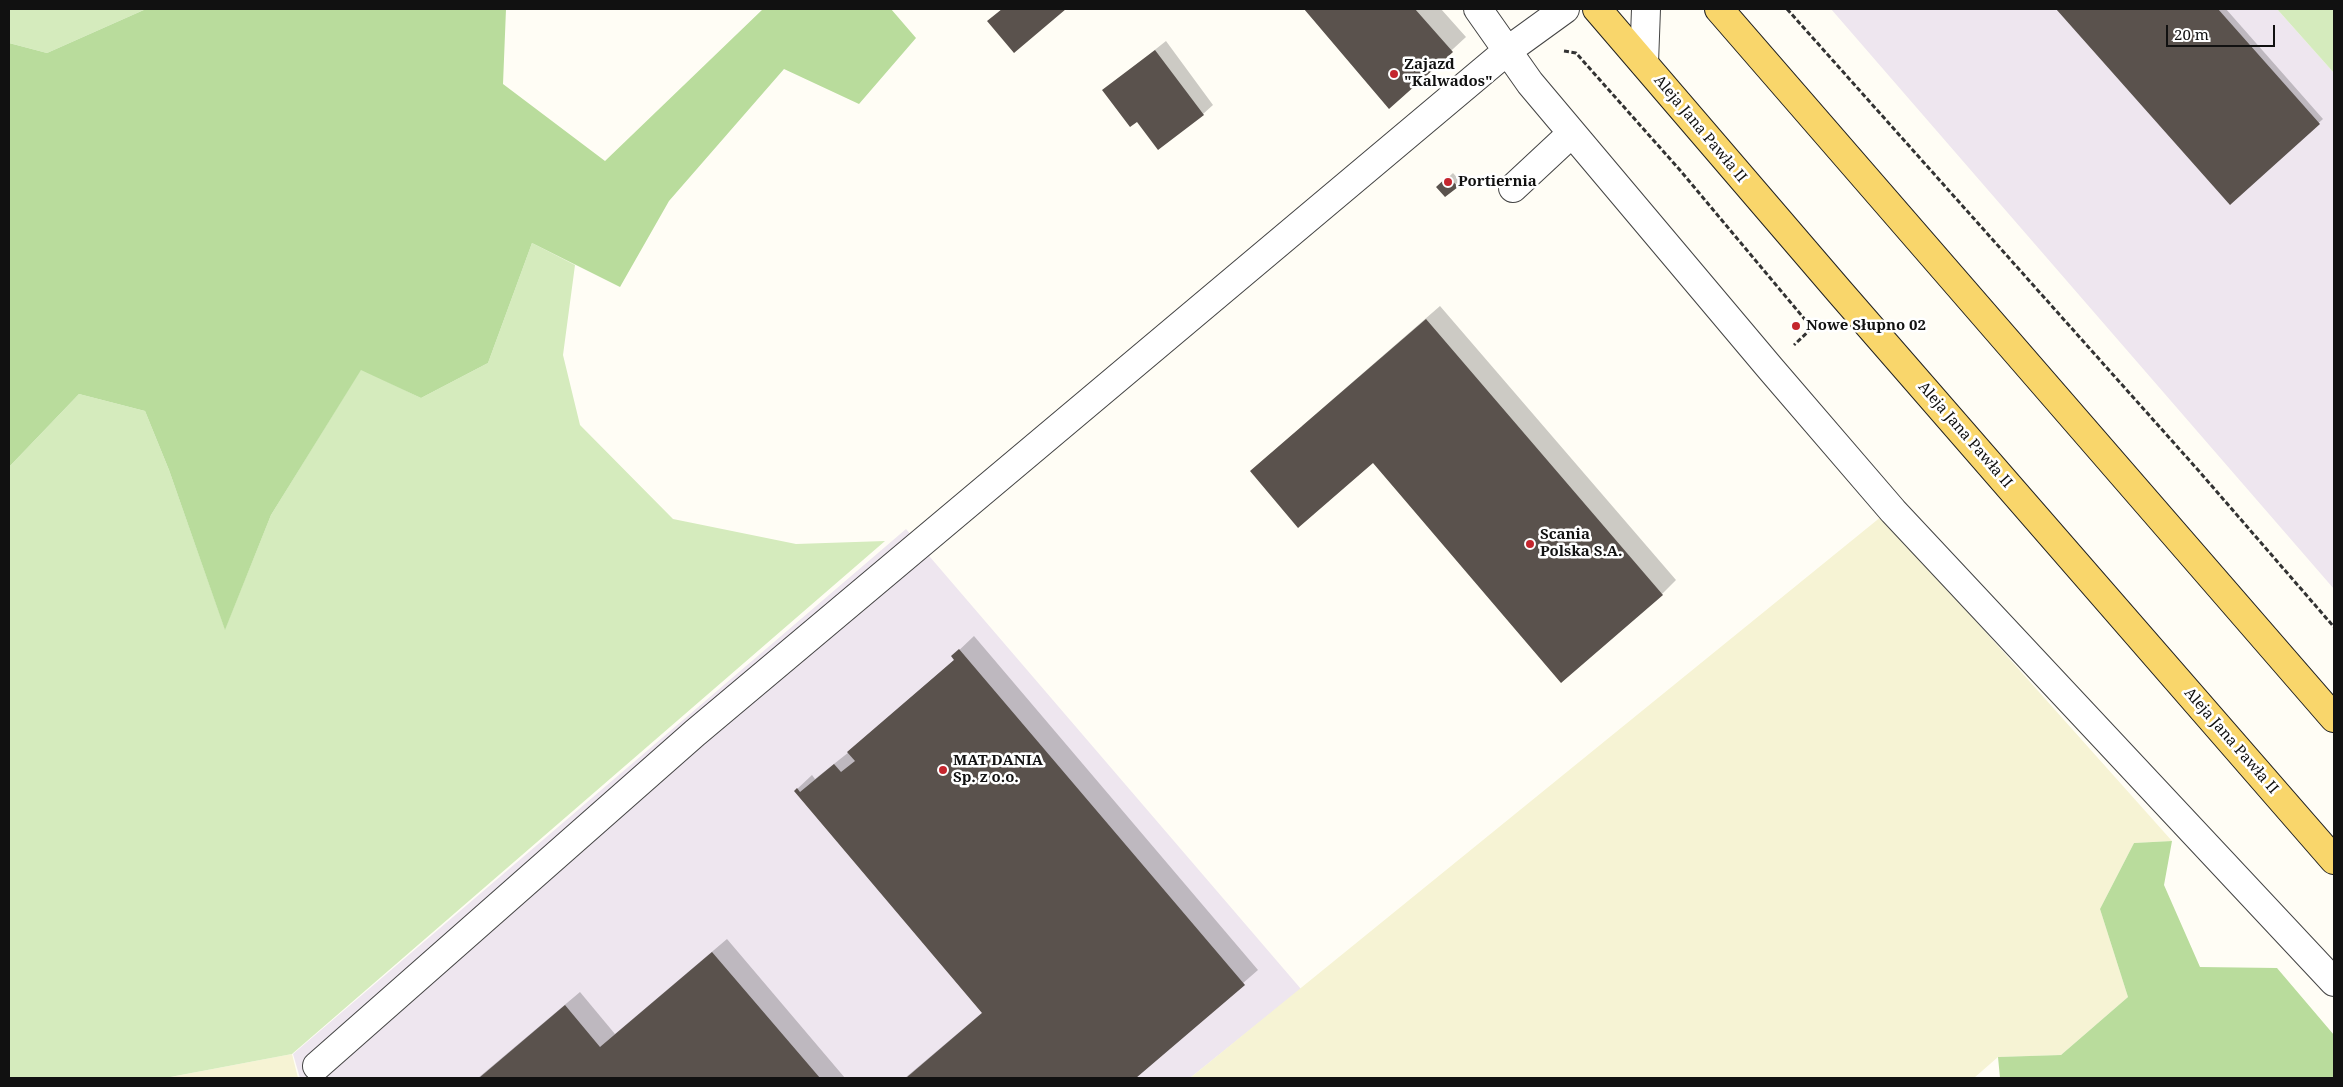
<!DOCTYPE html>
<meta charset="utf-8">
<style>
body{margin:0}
#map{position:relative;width:2343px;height:1087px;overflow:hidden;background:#fffdf5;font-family:"Noto Serif",serif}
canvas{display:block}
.frame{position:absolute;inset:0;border:10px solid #111;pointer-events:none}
.scale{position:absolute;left:2166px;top:25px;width:109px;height:22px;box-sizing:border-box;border:2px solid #111;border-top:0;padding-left:6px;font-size:15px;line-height:18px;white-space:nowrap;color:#111;-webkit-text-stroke:4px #fff;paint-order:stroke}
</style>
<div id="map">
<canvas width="2343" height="1087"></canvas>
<div class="frame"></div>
<div class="scale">20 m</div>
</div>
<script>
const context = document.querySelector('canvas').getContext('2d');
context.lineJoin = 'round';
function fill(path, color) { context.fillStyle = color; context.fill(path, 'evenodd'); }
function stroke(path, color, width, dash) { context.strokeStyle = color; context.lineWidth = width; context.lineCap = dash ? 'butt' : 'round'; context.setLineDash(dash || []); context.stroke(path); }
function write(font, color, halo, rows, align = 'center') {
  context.font = font + ' "Noto Serif",serif'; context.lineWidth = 5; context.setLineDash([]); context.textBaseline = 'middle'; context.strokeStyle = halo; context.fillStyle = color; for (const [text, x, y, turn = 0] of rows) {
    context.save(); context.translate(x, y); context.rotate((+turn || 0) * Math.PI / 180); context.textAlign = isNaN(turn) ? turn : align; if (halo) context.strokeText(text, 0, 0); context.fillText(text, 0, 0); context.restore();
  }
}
fill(new Path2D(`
 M 1831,9 L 2277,9 L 2334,73 L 2334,589 Z
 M 906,529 L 1301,989 L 1190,1078 L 300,1078 L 293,1054 Z`), '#eee6ef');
fill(new Path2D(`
 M 1882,516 L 2172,841 L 2134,843 L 2100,909 L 2128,997 L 2061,1055 L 1998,1057 L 1974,1078 L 1190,1078 Z
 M 292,1054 L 298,1078 L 165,1078 Z`), '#f6f3d4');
fill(new Path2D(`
 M 9,9 L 146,9 L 47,53 L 9,43 Z
 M 2277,9 L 2334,9 L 2334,73 Z
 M 532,243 L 575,265 L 563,355 L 580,425 L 673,519 L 796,544 L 885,541 L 292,1054 L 165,1078 L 9,1078 L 9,467 L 79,394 L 145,411 L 169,470 L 225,629 L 271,515 L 361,369 L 421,398 L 488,363 Z`), '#d5ebbd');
fill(new Path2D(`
 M 146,9 L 506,9 L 503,84 L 605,161 L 763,9 L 891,9 L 916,38 L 859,104 L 784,69 L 669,201 L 620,287 L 532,243 L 488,363 L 421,398 L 361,370 L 271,515 L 225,630 L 169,470 L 145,411 L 79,394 L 9,467 L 9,43 L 47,53 Z
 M 2172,841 L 2164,885 L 2200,967 L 2277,968 L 2334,1035 L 2334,1078 L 2000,1078 L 1998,1057 L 2061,1055 L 2128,997 L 2100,909 L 2134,843 Z`), '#b9dc9c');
fill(new Path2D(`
 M 1002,9 L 1064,9 L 1015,51 L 989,21 Z
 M 1306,9 L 1441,9 L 1466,37 L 1389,108 Z
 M 2057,9 L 2226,9 L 2323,119 L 2230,203 Z
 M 1166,41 L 1213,105 L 1203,114 L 1137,120 L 1104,90 Z
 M 1453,173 L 1461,182 L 1457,186 L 1438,187 Z
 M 1440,306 L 1676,580 L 1662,594 L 1373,462 L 1302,426 Z
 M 974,636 L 1258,970 L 1134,1078 L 905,1078 L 983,1012 L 795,791 L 812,775 L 815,779 L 849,752 L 955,659 L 953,656 Z
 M 727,939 L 845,1078 L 478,1078 L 580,992 L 615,1034 Z`), '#0003');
fill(new Path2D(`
 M 1002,9 L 1066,9 L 1014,53 L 987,21 Z
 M 1304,9 L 1415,9 L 1453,52 L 1389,109 Z
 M 2056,9 L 2218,9 L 2320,124 L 2230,205 Z
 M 1155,50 L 1204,115 L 1158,150 L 1137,122 L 1130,127 L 1102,90 Z
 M 1448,176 L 1458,187 L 1445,197 L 1436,187 Z
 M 1426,319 L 1663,595 L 1561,683 L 1373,463 L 1298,528 L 1250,471 Z
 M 959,649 L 1245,985 L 1136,1078 L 906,1078 L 982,1013 L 794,791 L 797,788 L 800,792 L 834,764 L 841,772 L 855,761 L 847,752 L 954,660 L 951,656 Z
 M 712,952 L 820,1078 L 479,1078 L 565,1005 L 600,1047 Z`), '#5a524d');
const minor = new Path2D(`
 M 1478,9 L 1530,83 L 1770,368 L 1893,511 L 2334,982
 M 1644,63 L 1646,9
 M 1513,188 L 1572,133
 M 317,1066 L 695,733 L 1507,51 L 1565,9`);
const major = new Path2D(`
 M 1597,9 L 1839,291 L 2334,860
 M 1719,9 L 2334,718`);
stroke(minor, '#444', 30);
stroke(major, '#222', 30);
stroke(new Path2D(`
 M 1787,9 L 2198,470 L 2334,627
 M 1564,51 L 1576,53 L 1679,169 L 1812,328 L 1794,345`), '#333', 3, [5, 2.5]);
stroke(minor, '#fff', 28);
stroke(major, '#f9d66b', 28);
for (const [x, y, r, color] of [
 [1394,74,5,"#c4262e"],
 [1448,182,5,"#c4262e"],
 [1796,326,5,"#c4262e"],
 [1530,544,5,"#c4262e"],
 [943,770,5,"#c4262e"]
]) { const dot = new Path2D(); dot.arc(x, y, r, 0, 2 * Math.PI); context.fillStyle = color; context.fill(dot); stroke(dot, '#fff', 2); }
write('bold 15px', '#111', '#fff', [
 ["Zajazd",1404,65],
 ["\"Kalwados\"",1404,82],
 ["Portiernia",1458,182],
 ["Nowe Słupno 02",1806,326],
 ["Scania",1540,535],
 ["Polska S.A.",1540,552],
 ["MAT DANIA",953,761],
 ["Sp. z o.o.",953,778]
], 'left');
write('15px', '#111', '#fff', [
 ["Aleja Jana Pawła II",1700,129,50],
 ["Aleja Jana Pawła II",1965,435,49],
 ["Aleja Jana Pawła II",2231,741,49]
]);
</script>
